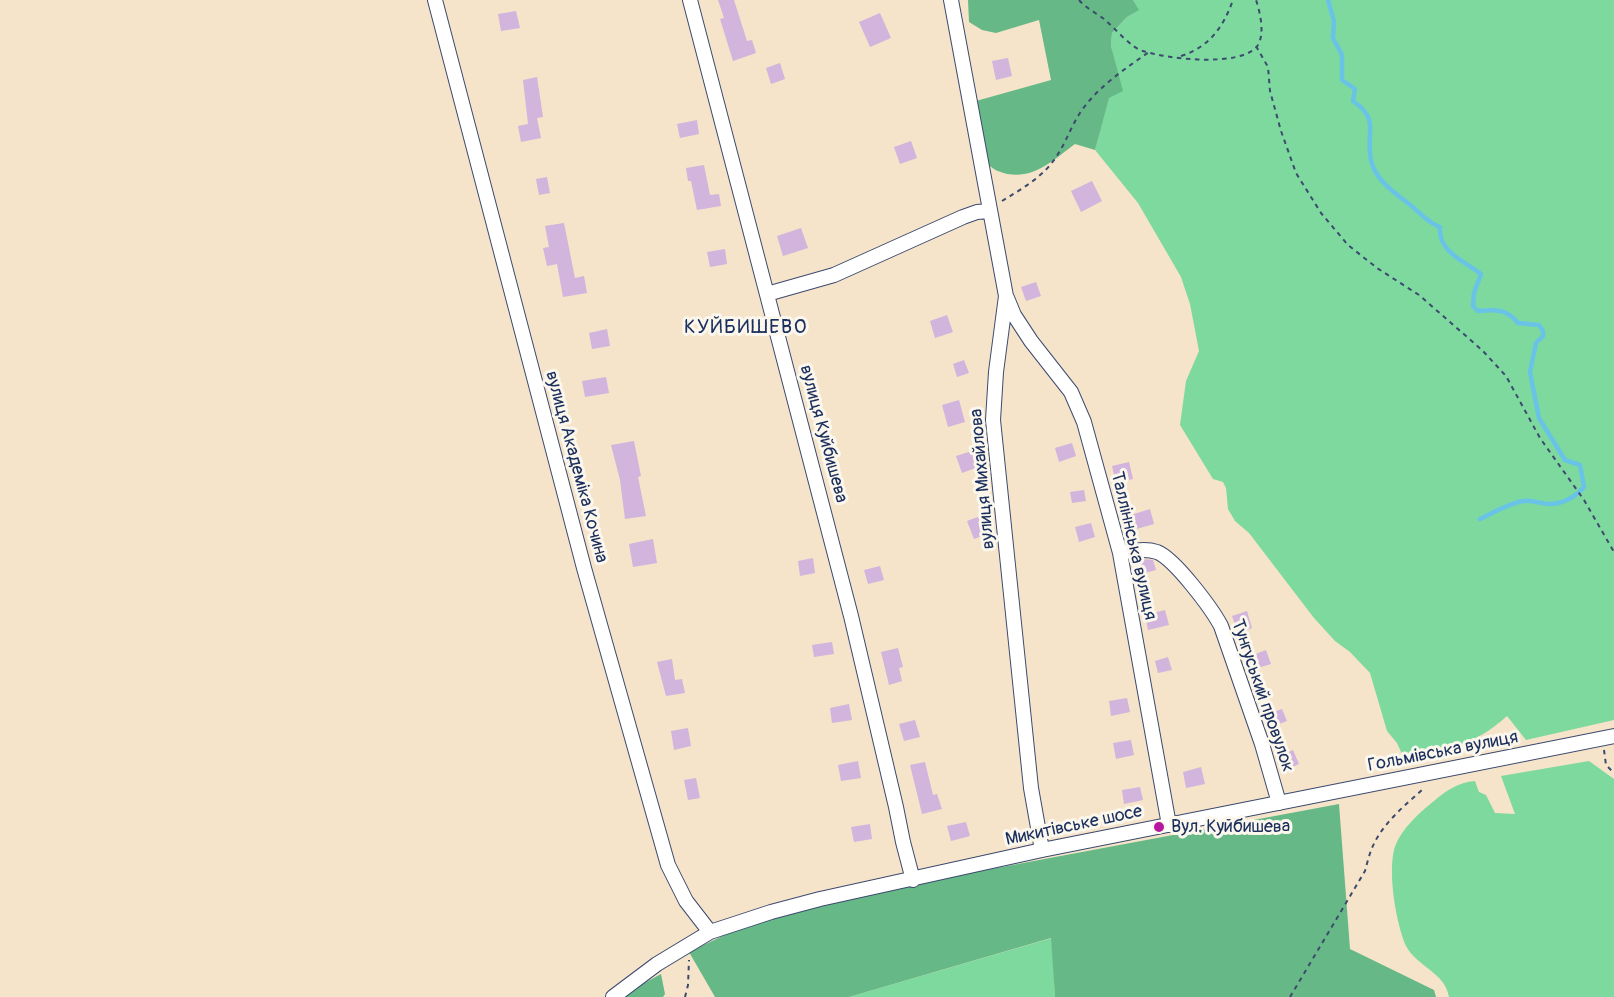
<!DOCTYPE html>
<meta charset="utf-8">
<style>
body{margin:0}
canvas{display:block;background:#f5e3ca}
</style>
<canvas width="1614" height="997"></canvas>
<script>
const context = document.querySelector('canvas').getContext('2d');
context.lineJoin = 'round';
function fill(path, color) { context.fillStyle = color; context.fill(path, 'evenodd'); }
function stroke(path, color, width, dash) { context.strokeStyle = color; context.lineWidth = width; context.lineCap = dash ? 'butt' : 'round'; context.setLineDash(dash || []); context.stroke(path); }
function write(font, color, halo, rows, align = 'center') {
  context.font = font + ' Pangolin,sans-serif'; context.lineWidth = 6; context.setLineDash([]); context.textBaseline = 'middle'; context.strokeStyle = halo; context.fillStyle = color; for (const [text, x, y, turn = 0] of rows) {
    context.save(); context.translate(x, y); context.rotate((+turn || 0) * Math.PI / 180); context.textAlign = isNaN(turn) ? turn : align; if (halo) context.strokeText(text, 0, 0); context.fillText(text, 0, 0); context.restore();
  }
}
fill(new Path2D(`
 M 1133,0 L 1614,0 L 1614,720 L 1526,740 L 1507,716 C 1473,747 1445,750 1402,754 L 1397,743 L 1387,731 L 1370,673 L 1350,652 L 1335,641 L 1314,618 L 1249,533 L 1235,521 L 1228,509 L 1226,488 L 1223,482 L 1213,479 L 1180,425 L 1186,381 L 1199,351 L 1190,304 L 1181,277 L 1138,203 L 1095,150 L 1115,65 L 1111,46 L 1112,33 L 1127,17 L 1138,10 Z
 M 1589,761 L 1614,779 L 1614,997 L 1449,997 C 1445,972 1417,967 1406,946 C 1396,923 1388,875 1394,850 C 1399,831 1419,813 1434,801 C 1446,791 1458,782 1475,781 L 1479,792 L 1486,795 L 1495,813 L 1515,814 L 1501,776 Z
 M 1052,938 L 1055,997 L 849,997 Z`), '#7ed99f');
fill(new Path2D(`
 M 968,0 L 1133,0 L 1139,10 L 1127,17 L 1112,33 L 1111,46 L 1123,91 L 1109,98 L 1095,150 L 1075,144 C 1052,161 1029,184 998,171 C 994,170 991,166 986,164 L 976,101 L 1051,80 L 1039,20 L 996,33 L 982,30 L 969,22 Z
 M 1339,804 L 1350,949 L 1434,990 L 1436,997 L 1055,997 L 1051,938 L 849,997 L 715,997 L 689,952 L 752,922 L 821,903 L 916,883 Z
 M 661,974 L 665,994 L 663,997 L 623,997 L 633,989 Z`), '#66b986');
stroke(new Path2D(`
 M 1328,0 L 1334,21 L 1333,38 L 1342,55 L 1342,80 L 1355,89 L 1353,101 C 1381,120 1365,133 1371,160 C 1375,181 1398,195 1414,208 C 1423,216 1429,223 1440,227 C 1438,252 1464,261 1481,274 L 1474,293 L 1473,306 L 1478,311 C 1495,309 1507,309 1518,323 L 1539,325 L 1543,331 L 1543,336 L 1536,343 L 1530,372 L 1539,418 L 1565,460 L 1580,465 L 1584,487 C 1576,496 1565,503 1552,504 C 1542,505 1533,499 1523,501 C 1508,504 1494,512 1480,519`), '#69c3e7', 4.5);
fill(new Path2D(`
 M 718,0 L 734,0 L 747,41 L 752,40 L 756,53 L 733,61 L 720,19 L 724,18 Z
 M 516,11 L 520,28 L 501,31 L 498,14 Z
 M 880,13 L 891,38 L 870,47 L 859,22 Z
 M 1008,58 L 1012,76 L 996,80 L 992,61 Z
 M 780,63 L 785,79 L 771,84 L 766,68 Z
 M 537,77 L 543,117 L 537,118 L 541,138 L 521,142 L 518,126 L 528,124 L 523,80 Z
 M 697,120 L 699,134 L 680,138 L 677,124 Z
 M 911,141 L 917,158 L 900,164 L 894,147 Z
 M 704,165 L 710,195 L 719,194 L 721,206 L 697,210 L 691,181 L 688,181 L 686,168 Z
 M 547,177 L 550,193 L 539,195 L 536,179 Z
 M 1092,181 L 1102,201 L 1081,212 L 1071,191 Z
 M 564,223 L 575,278 L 584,276 L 587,293 L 563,297 L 557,264 L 547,266 L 543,248 L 549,247 L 545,226 Z
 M 801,228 L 808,248 L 783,256 L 777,236 Z
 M 725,249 L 727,264 L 710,267 L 707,252 Z
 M 1036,282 L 1041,296 L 1026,301 L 1021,287 Z
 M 947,315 L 953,332 L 935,338 L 930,321 Z
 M 607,329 L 610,346 L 592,349 L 589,333 Z
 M 964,360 L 969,373 L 957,377 L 953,364 Z
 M 606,377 L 609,393 L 585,397 L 582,381 Z
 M 959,400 L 965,422 L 948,427 L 942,405 Z
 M 634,441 L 641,476 L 638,477 L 646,516 L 625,519 L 620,480 L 611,445 Z
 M 1072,443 L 1076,456 L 1059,462 L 1055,448 Z
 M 975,450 L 981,466 L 962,473 L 956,456 Z
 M 1129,462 L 1133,479 L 1116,483 L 1112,466 Z
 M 1084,490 L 1086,501 L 1072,503 L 1070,492 Z
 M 1150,509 L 1154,524 L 1133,530 L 1128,516 Z
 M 986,514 L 993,532 L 974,539 L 967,521 Z
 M 1091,523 L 1095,537 L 1079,542 L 1075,527 Z
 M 653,539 L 657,563 L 633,567 L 629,544 Z
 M 813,558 L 815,573 L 800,576 L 798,561 Z
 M 1143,559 L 1153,560 L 1156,570 L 1137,575 L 1133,560 Z
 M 880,566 L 884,580 L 868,584 L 864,570 Z
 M 1165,610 L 1169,625 L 1148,630 L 1145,615 Z
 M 1247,611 L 1252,628 L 1238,633 L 1232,616 Z
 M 832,642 L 834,654 L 814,657 L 812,645 Z
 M 898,648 L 903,667 L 899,668 L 902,681 L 889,685 L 881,652 Z
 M 1266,650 L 1271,664 L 1258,668 L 1253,655 Z
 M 1168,657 L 1172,670 L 1158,673 L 1155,661 Z
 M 672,659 L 675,680 L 682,679 L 685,693 L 666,696 L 657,662 Z
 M 1127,698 L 1130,712 L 1111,716 L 1109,701 Z
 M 849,704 L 852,720 L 832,723 L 830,708 Z
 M 1282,709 L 1287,721 L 1271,727 L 1267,714 Z
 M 915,720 L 920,737 L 904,741 L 899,724 Z
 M 688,728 L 691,746 L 674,750 L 671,731 Z
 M 1131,740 L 1134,755 L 1116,759 L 1113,743 Z
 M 1293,750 L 1299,764 L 1283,771 L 1277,757 Z
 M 858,761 L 861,778 L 841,781 L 838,765 Z
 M 925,762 L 933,795 L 937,794 L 942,809 L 922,814 L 910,765 Z
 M 1201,767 L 1205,784 L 1186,788 L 1183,772 Z
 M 696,778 L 700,798 L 688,800 L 684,780 Z
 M 1140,787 L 1143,800 L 1124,804 L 1122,790 Z
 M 966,822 L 970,836 L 951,841 L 947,826 Z
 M 870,824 L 872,839 L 854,842 L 851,827 Z`), '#d2b4dd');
const minor = new Path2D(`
 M 435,0 L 584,568 L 668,865 L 686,901 L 710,932
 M 690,0 L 851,616 L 896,807 L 903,842 L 913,880
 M 951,0 L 1006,296 L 996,372 L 993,420 L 1031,788 L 1042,850
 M 767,294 L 834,275 L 963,217 L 977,212 L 989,211
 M 1007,298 L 1014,315 L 1031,341 L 1071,392 L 1084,422 L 1120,553 L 1169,825
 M 1120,553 C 1132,551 1145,548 1157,552 C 1175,559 1212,609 1221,626 L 1262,744 L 1279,803
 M 613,997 L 657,964 L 710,932 L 771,912 L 820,899 L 1042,850 L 1614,736`);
stroke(minor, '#3c4a6e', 16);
stroke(new Path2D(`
 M 1079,0 C 1086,8 1096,13 1104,19 C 1115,28 1131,48 1143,51 C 1167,59 1243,68 1258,45 C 1265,33 1260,12 1256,0
 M 1256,46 L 1268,67 L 1270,91 L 1281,131 L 1296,173 L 1321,213 L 1348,245 L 1377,268 L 1419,295 L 1482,350 L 1506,376 L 1540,438 L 1584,500 L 1614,552
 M 1181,56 C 1209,47 1223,28 1233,0
 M 1002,201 C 1023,188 1045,176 1058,154 C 1067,140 1072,124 1082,110 C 1099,86 1126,68 1149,52
 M 1604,750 L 1606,765 L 1614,773
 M 685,997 L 688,985 L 689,960
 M 1290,997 L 1365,871 C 1367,864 1369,855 1372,848 C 1382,824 1404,806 1423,789`), '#3c4a6e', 2, [4.5, 4.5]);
stroke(minor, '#fff', 14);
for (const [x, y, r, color] of [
 [1159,827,6,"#b5179e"]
]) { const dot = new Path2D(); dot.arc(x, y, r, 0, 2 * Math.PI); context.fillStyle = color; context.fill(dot); stroke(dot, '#fbf7ec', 2); }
write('18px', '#1b2f5e', '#fbf7ec', [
 ["вулиця Куйбишева",823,434,75],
 ["вулиця Академіка Кочина",576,467,75],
 ["вулиця Михайлова",983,479,-95],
 ["Талліннська вулиця",1133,546,77],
 ["Тунгуський провулок",1262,696,71],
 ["Гольмівська вулиця",1443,752,-11],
 ["Микитівське шосе",1074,826,-12]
]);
write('18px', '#1b2f5e', '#fbf7ec', [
 ["Вул. Куйбишева",1171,827]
], 'left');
context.letterSpacing = '1.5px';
write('20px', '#1b2f5e', '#fbf7ec', [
 ["КУЙБИШЕВО",746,328]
]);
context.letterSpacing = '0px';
</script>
